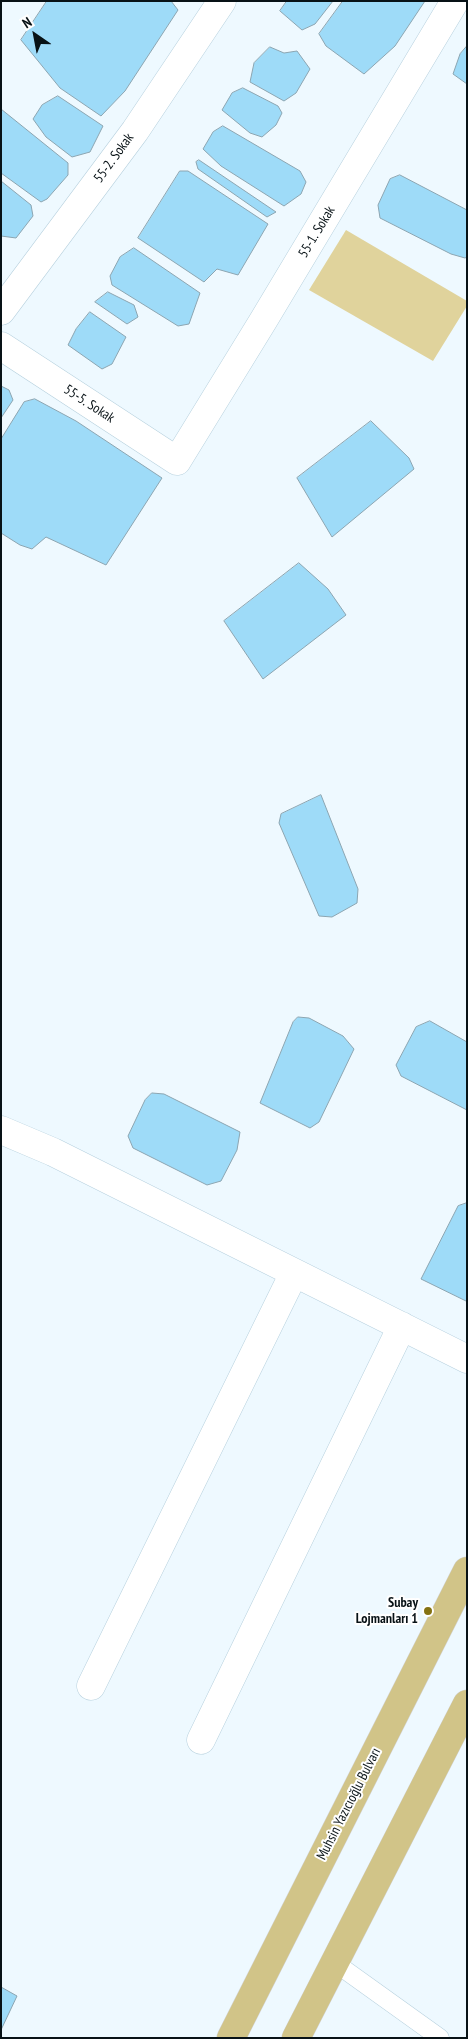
<!DOCTYPE html>
<meta charset="utf-8">
<style>
body{margin:0}
#map{position:relative;width:468px;height:2039px;overflow:hidden;background:#eef9ff;font-family:"PT Sans Narrow",sans-serif}
canvas{display:block}
.frame{position:absolute;inset:0;border:2px solid #081216;pointer-events:none}
.north{position:absolute;left:10px;top:10px;width:50px;height:50px;-webkit-text-stroke:4px #fff;paint-order:stroke;rotate:327deg;font-size:14px;font-weight:700;line-height:20px;text-align:center;color:#081216}
.north::after{content:'';display:block;margin:auto;width:18px;height:22px;background:#081216;clip-path:polygon(50% 0,100% 100%,50% 72%,0 100%)}
</style>
<div id="map">
<canvas width="468" height="2039"></canvas>
<div class="frame"></div>
<div class="north">N</div>
</div>
<script>
const context = document.querySelector('canvas').getContext('2d');
context.lineJoin = 'round';
function fill(path, color) { context.fillStyle = color; context.fill(path, 'evenodd'); }
function stroke(path, color, width, dash) { context.strokeStyle = color; context.lineWidth = width; context.lineCap = dash ? 'butt' : 'round'; context.setLineDash(dash || []); context.stroke(path); }
function write(font, color, halo, rows, align = 'center') {
  context.font = font + ' "PT Sans Narrow",sans-serif'; context.lineWidth = 4; context.setLineDash([]); context.textBaseline = 'middle'; context.strokeStyle = halo; context.fillStyle = color; for (const [text, x, y, turn = 0] of rows) {
    context.save(); context.translate(x, y); context.rotate((+turn || 0) * Math.PI / 180); context.textAlign = isNaN(turn) ? turn : align; if (halo) context.strokeText(text, 0, 0); context.fillText(text, 0, 0); context.restore();
  }
}
fill(new Path2D(`
 M 346,230 L 467,301 L 467,306 L 433,361 L 309,290 Z`), '#e0d39c');
const building = new Path2D(`
 M 47,1 L 171,1 L 178,10 L 125,91 L 101,116 L 60,88 L 21,40 Z
 M 287,1 L 333,1 L 315,24 L 302,30 L 280,11 Z
 M 343,1 L 425,1 L 395,46 L 364,74 L 326,46 L 319,34 Z
 M 467,46 L 467,84 L 453,74 L 460,54 Z
 M 270,47 L 284,53 L 297,51 L 310,69 L 296,93 L 284,101 L 250,82 L 254,63 Z
 M 243,88 L 278,106 L 282,113 L 276,125 L 262,137 L 250,133 L 222,110 L 232,93 Z
 M 58,96 L 103,126 L 90,152 L 72,157 L 46,137 L 33,119 L 42,105 Z
 M 1,109 L 68,163 L 68,175 L 47,199 L 41,202 L 1,173 Z
 M 223,126 L 300,171 L 306,182 L 301,194 L 284,206 L 221,166 L 203,149 L 213,132 Z
 M 199,160 L 276,212 L 267,217 L 198,169 L 196,162 Z
 M 180,171 L 188,171 L 268,224 L 238,275 L 217,269 L 204,282 L 138,238 Z
 M 400,175 L 467,210 L 467,257 L 465,258 L 451,254 L 380,218 L 378,205 L 390,179 Z
 M 1,181 L 31,205 L 33,216 L 16,238 L 1,236 Z
 M 134,248 L 200,293 L 189,324 L 178,326 L 112,285 L 110,276 L 120,257 Z
 M 108,292 L 134,305 L 138,317 L 127,324 L 95,302 Z
 M 90,312 L 126,337 L 112,364 L 102,369 L 68,345 L 76,329 Z
 M 1,386 L 9,390 L 13,400 L 1,418 Z
 M 35,399 L 76,421 L 162,478 L 106,565 L 46,537 L 32,549 L 20,545 L 1,533 L 1,439 L 24,402 Z
 M 371,421 L 409,458 L 414,469 L 332,537 L 297,478 Z
 M 299,563 L 328,589 L 346,615 L 263,679 L 224,621 Z
 M 321,795 L 358,889 L 357,903 L 332,917 L 319,916 L 279,823 L 281,814 Z
 M 298,1017 L 309,1018 L 343,1036 L 354,1049 L 319,1122 L 310,1128 L 260,1103 L 293,1022 Z
 M 430,1021 L 467,1042 L 467,1110 L 401,1076 L 396,1065 L 416,1027 Z
 M 152,1093 L 164,1094 L 240,1132 L 237,1150 L 221,1181 L 207,1185 L 133,1148 L 128,1136 L 145,1100 Z
 M 467,1203 L 467,1301 L 466,1301 L 421,1279 L 458,1206 Z
 M 1,1987 L 17,1996 L 1,2030 Z`);
fill(building, '#9edbf8');
stroke(building, '#8ca5b1', 1);
const lane = new Path2D(`
 M 334,1962 L 440,2038`);
const street = new Path2D(`
 M 1,311 L 135,131 L 222,1
 M 1,346 L 177,461 L 263,321 L 455,1
 M 1,1130 L 53,1152 L 467,1359
 M 91,1686 L 294,1273
 M 201,1740 L 402,1326`);
const primary = new Path2D(`
 M 231,2038 L 467,1571
 M 296,2038 L 467,1704`);
stroke(lane, '#b7d1de', 19);
stroke(street, '#b7d1de', 29);
stroke(primary, '#d3d4d5', 29);
stroke(lane, '#fff', 18);
stroke(street, '#fff', 28);
stroke(primary, '#d1c488', 28);
for (const [x, y, r, color] of [
 [428,1611,5,"#847212"]
]) { const dot = new Path2D(); dot.arc(x, y, r, 0, 2 * Math.PI); context.fillStyle = color; context.fill(dot); stroke(dot, '#fff', 2); }
write('14px', '#081216', '#fff', [
 ["55-2. Sokak",114,158,-54],
 ["55-1. Sokak",317,232,-59],
 ["55-5. Sokak",89,404,33],
 ["Muhsin Yazıcıoğlu Bulvarı",349,1804,-63]
]);
write('bold 14px', '#081216', '#fff', [
 ["Subay",418,1603],
 ["Lojmanları 1",418,1619]
], 'right');
</script>
